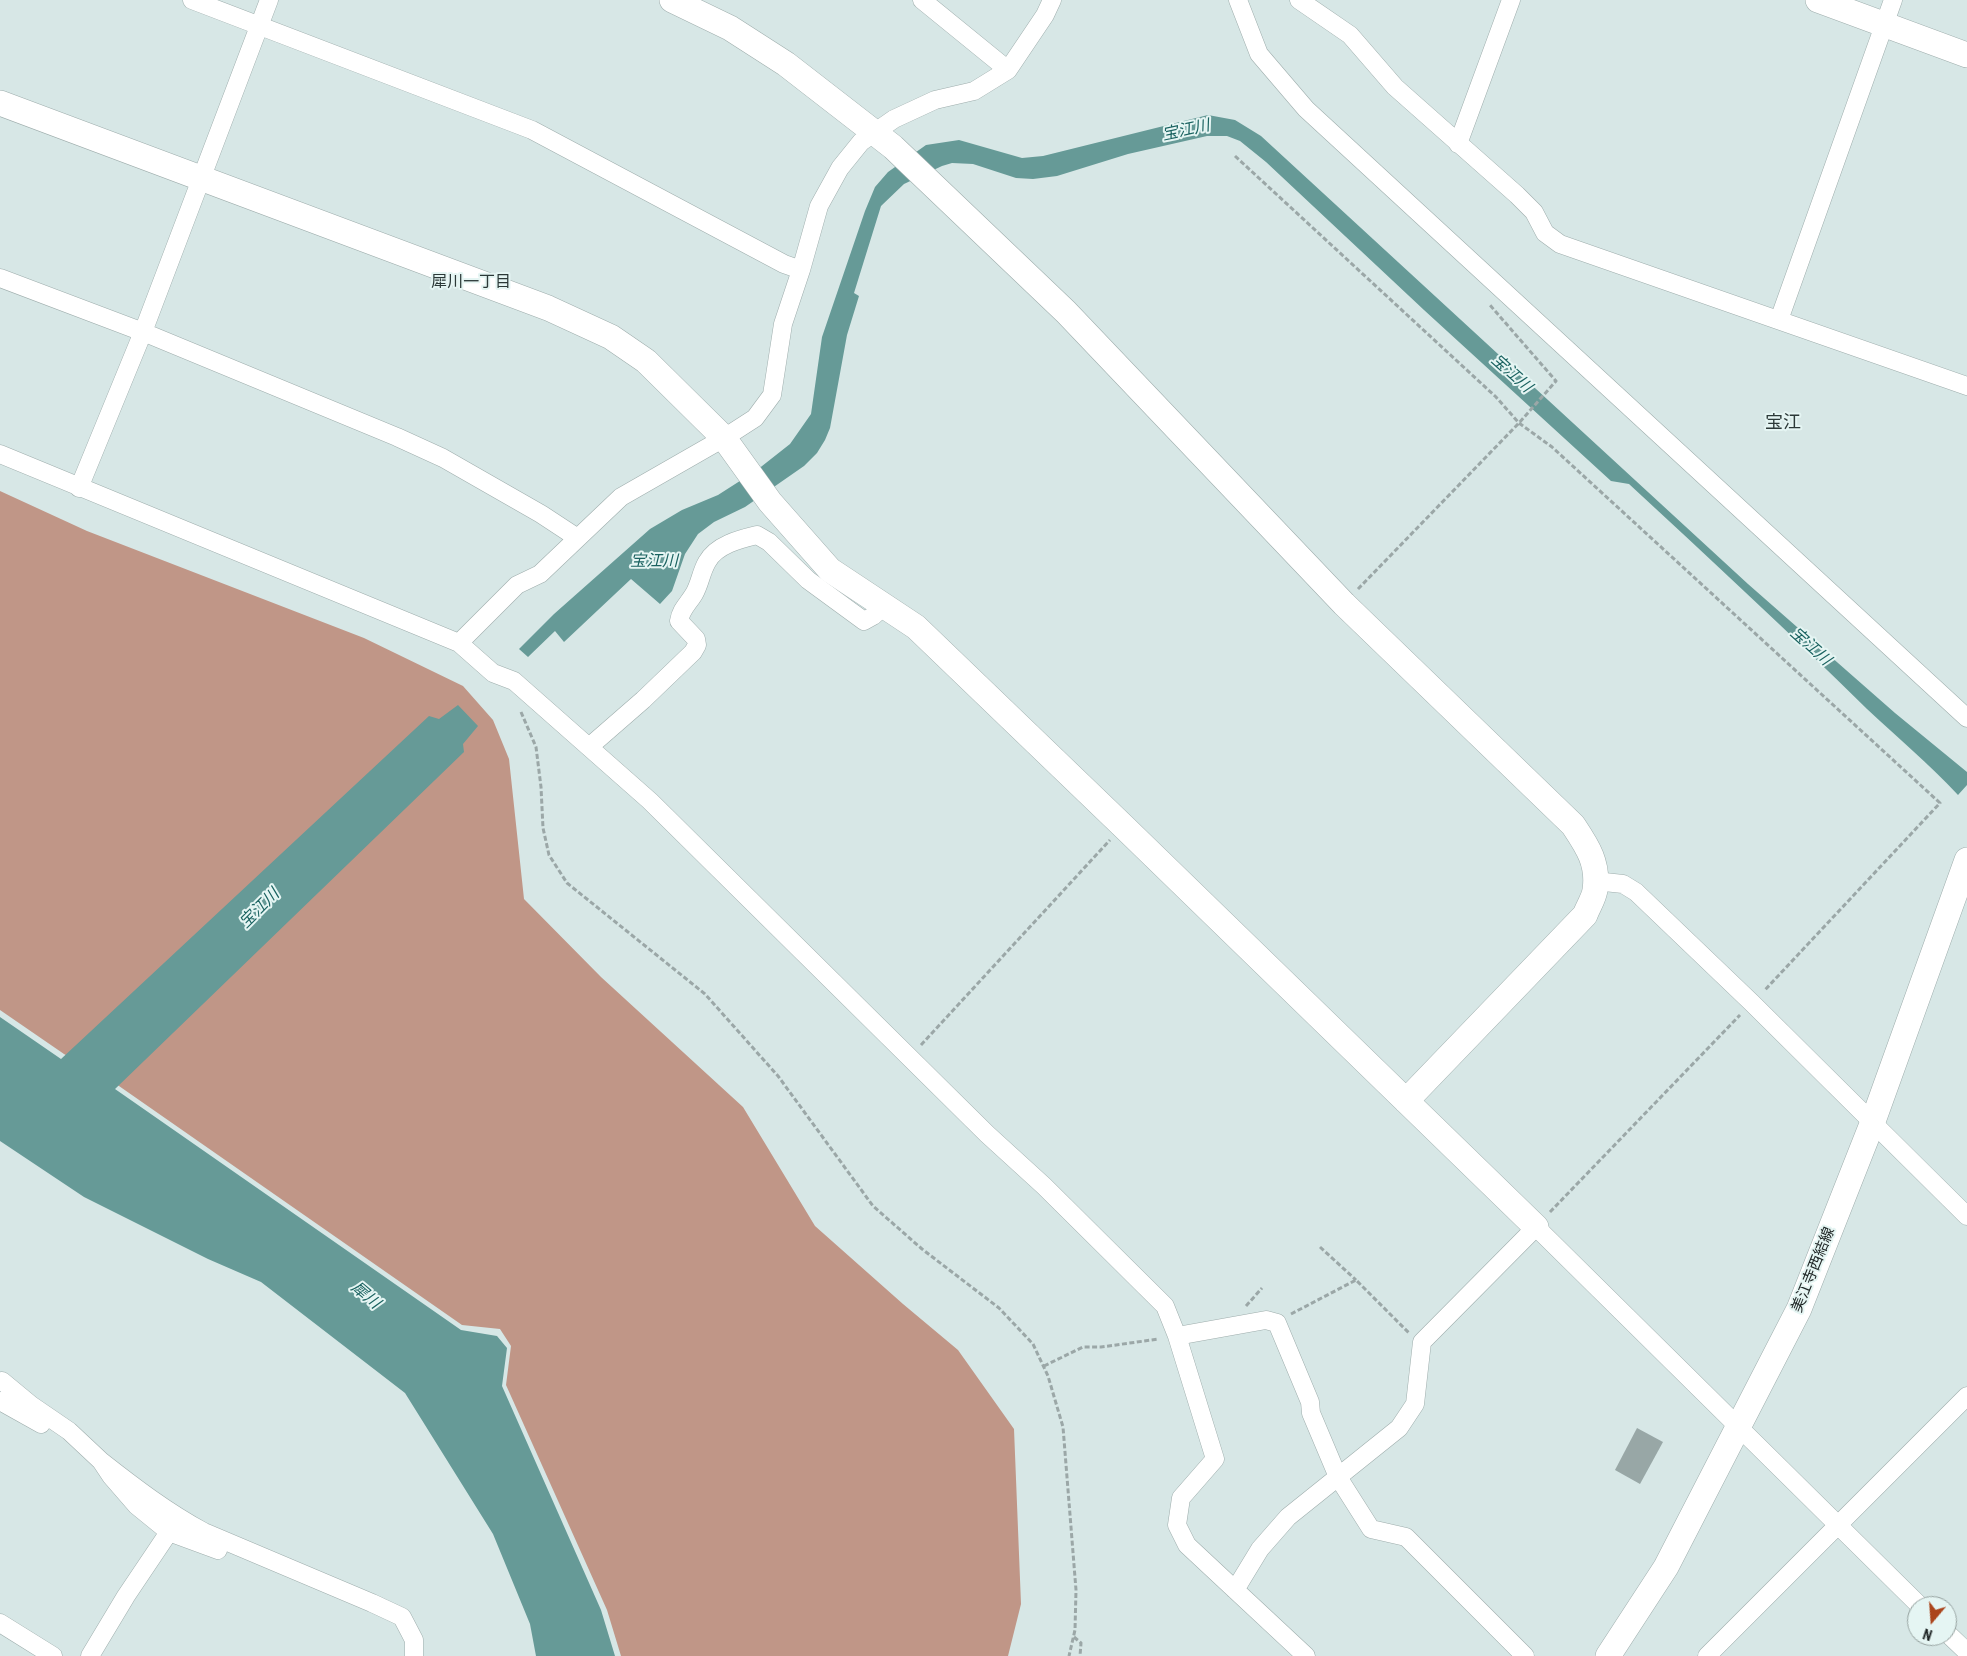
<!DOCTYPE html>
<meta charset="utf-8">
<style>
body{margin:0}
#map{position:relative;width:1967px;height:1656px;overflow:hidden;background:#d7e7e6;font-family:"Roboto Condensed",sans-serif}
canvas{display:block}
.north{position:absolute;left:1907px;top:1596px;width:50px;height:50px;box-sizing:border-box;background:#e5f5f3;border:1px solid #95a19f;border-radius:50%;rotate:198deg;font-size:14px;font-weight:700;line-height:20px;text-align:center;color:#1c2222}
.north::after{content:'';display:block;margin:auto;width:18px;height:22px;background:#ab451c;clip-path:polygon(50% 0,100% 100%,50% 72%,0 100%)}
</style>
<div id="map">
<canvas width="1967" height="1656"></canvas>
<div class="north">N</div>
</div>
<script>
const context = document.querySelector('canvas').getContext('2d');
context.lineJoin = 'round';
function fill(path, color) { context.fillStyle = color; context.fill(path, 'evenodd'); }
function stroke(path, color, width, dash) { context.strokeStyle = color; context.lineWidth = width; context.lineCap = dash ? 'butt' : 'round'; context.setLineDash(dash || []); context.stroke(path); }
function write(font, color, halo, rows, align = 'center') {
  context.font = font + ' "Roboto Condensed","Noto Sans JP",sans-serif'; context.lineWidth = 4; context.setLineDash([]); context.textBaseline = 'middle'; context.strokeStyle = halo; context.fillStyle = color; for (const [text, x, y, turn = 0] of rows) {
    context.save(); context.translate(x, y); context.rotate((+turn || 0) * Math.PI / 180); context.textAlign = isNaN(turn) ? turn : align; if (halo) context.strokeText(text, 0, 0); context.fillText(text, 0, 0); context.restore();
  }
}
fill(new Path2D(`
 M 0,491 L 87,531 L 364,638 L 463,686 L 493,720 L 509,759 L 524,899 L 601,977 L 743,1107 L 815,1226 L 903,1304 L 958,1350 L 1014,1429 L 1021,1604 L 1008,1656 L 621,1656 L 607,1610 L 506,1385 L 511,1346 L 500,1329 L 462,1325 L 119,1086 L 64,1054 L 0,1010 Z`), '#c09687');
fill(new Path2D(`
 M 1208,115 L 1235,120 L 1261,136 L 1748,584 L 1895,713 L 1967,772 L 1967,785 L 1958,795 C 1929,764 1898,738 1867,709 C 1789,632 1709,558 1629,484 L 1611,481 L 1424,310 L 1266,162 L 1240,141 L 1227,136 L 1207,136 L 1128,154 L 1057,176 L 1033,179 L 1016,178 L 973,164 L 952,163 L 942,166 L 904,184 L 881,206 L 854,293 L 859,296 L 847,335 L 830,428 L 825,440 L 817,453 L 804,466 L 745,507 L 714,522 L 698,534 L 685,554 L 672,591 L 660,604 L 631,579 L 564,642 L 555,631 L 528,657 L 519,649 L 554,614 L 650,529 L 682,510 L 718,495 L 757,470 L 790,444 L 811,414 L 822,337 L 865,211 L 875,187 L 888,172 L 926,145 L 959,140 L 1022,158 L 1043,156 Z
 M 458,705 L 478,726 L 463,744 L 464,752 L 115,1089 L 461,1330 L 497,1336 L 507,1348 L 502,1386 L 601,1610 L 615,1656 L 536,1656 L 530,1624 L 493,1534 L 405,1393 L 261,1282 L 208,1259 L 84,1197 L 0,1141 L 0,1017 L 61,1059 L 429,716 L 439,719 Z`), '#669a97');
fill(new Path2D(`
 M 1637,1428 L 1663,1442 L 1640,1484 L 1615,1470 Z`), '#98a7a6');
const street = new Path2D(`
 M 192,0 L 532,130 L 784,264 L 801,270
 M 922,0 L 1008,70
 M 1238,0 L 1259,54 L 1306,109 L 1967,718
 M 1299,0 L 1350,35 L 1395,87 L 1517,195 L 1534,212 L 1545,233 L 1560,244 L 1967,386
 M 1458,144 L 1511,0
 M 0,278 L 143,332 L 397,437 L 443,458 L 541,514 L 576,537
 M 1779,320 L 1893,0
 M 0,454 L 459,643 L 493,673 L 514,681 L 650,801 L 987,1134 L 1044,1186 L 1165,1306 L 1177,1336 L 1215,1459 L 1181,1498 L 1177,1525 L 1187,1545 L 1306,1656
 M 79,488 L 143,332 L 269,0
 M 459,643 L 517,585 L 540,574 L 621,497 L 724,438 L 755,418 L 772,395 L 783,324 L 801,270 L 819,206 L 840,168 L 861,142 L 894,119 L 935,100 L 974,91 L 1008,70 L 1045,15 L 1052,0
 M 589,747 L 643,700 L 693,652 L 697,645 L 696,639 L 679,621 C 681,609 688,604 694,594 C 700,584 701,572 707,562 C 716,545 740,539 757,535 L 769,542 L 808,580 L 864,621 L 873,616 L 884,606
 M 1595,881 L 1623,884 L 1636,892 L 1752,1003 L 1967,1216
 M 1177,1336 L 1266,1320 L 1277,1323 L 1310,1402 L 1311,1413 L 1338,1477 L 1371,1529 L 1406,1537 L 1525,1656
 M 2,1381 L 31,1405 L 69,1431 L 101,1461 L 111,1476 L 137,1506 L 169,1532 L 218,1550
 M 0,1401 L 41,1424
 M 101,1461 C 134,1487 167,1512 204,1532 L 372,1603 L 402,1617 L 414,1640 L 414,1656
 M 1235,1590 L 1260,1549 L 1288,1517 L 1399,1428 L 1415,1404 L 1422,1342 L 1536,1227 L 1920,1606
 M 0,1623 L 53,1656
 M 1947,1633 L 1967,1652
 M 90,1656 L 126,1596 L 169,1532
 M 1707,1656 L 1967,1396`);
const secondary = new Path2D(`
 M 672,0 L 730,28 L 786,64 L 893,147 L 1066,312 L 1344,604 L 1573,825 C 1587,846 1599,863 1595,890 C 1594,898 1588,907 1585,915 L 1406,1101
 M 1818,0 L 1967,55
 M 0,103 L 548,308 L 611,337 L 646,361 L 724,438 L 770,502 L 830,570 L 916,627 L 1123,826 L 1536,1227
 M 1608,1656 L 1666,1567 L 1799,1309 L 1872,1124 L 1967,860`);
stroke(street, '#9eadac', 19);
stroke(secondary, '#9eadac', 26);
stroke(new Path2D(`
 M 1235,156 L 1496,397 L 1519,423 L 1552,447 L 1940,803 L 1764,991
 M 1358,589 L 1519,423 L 1556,381 L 1489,304
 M 521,712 L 536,747 L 541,787 L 543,828 L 549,855 L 567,883 L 705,994 L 778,1076 L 873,1206 L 922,1249 L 999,1308 L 1033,1344 L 1048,1376 L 1063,1427 L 1076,1590 L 1075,1630 L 1069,1656
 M 921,1045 L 1110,840
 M 1550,1212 L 1740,1015
 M 1320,1247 L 1356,1280
 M 1246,1306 L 1262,1288
 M 1291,1314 L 1356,1280 L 1409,1333
 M 1044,1366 L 1083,1347 L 1101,1347 L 1159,1339
 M 1074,1637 L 1081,1643 L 1080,1656`), '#9ba7a7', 3, [5, 2.5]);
stroke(street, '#fff', 18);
stroke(secondary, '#fff', 25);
write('15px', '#1c2222', '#e5f5f3', [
 ["美江寺西結線",1814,1270,-68]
]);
write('italic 16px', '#1a6260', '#e5f5f3', [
 ["宝江川",1186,131,-12],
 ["宝江川",1511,374,42],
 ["宝江川",654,562],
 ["宝江川",1810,647,42],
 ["宝江川",260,909,-45],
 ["犀川",365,1296,40]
]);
write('16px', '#2c3938', '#e5f5f3', [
 ["犀川一丁目",471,283]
]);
write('18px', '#2c3938', '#e5f5f3', [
 ["宝江",1783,423]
]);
</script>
